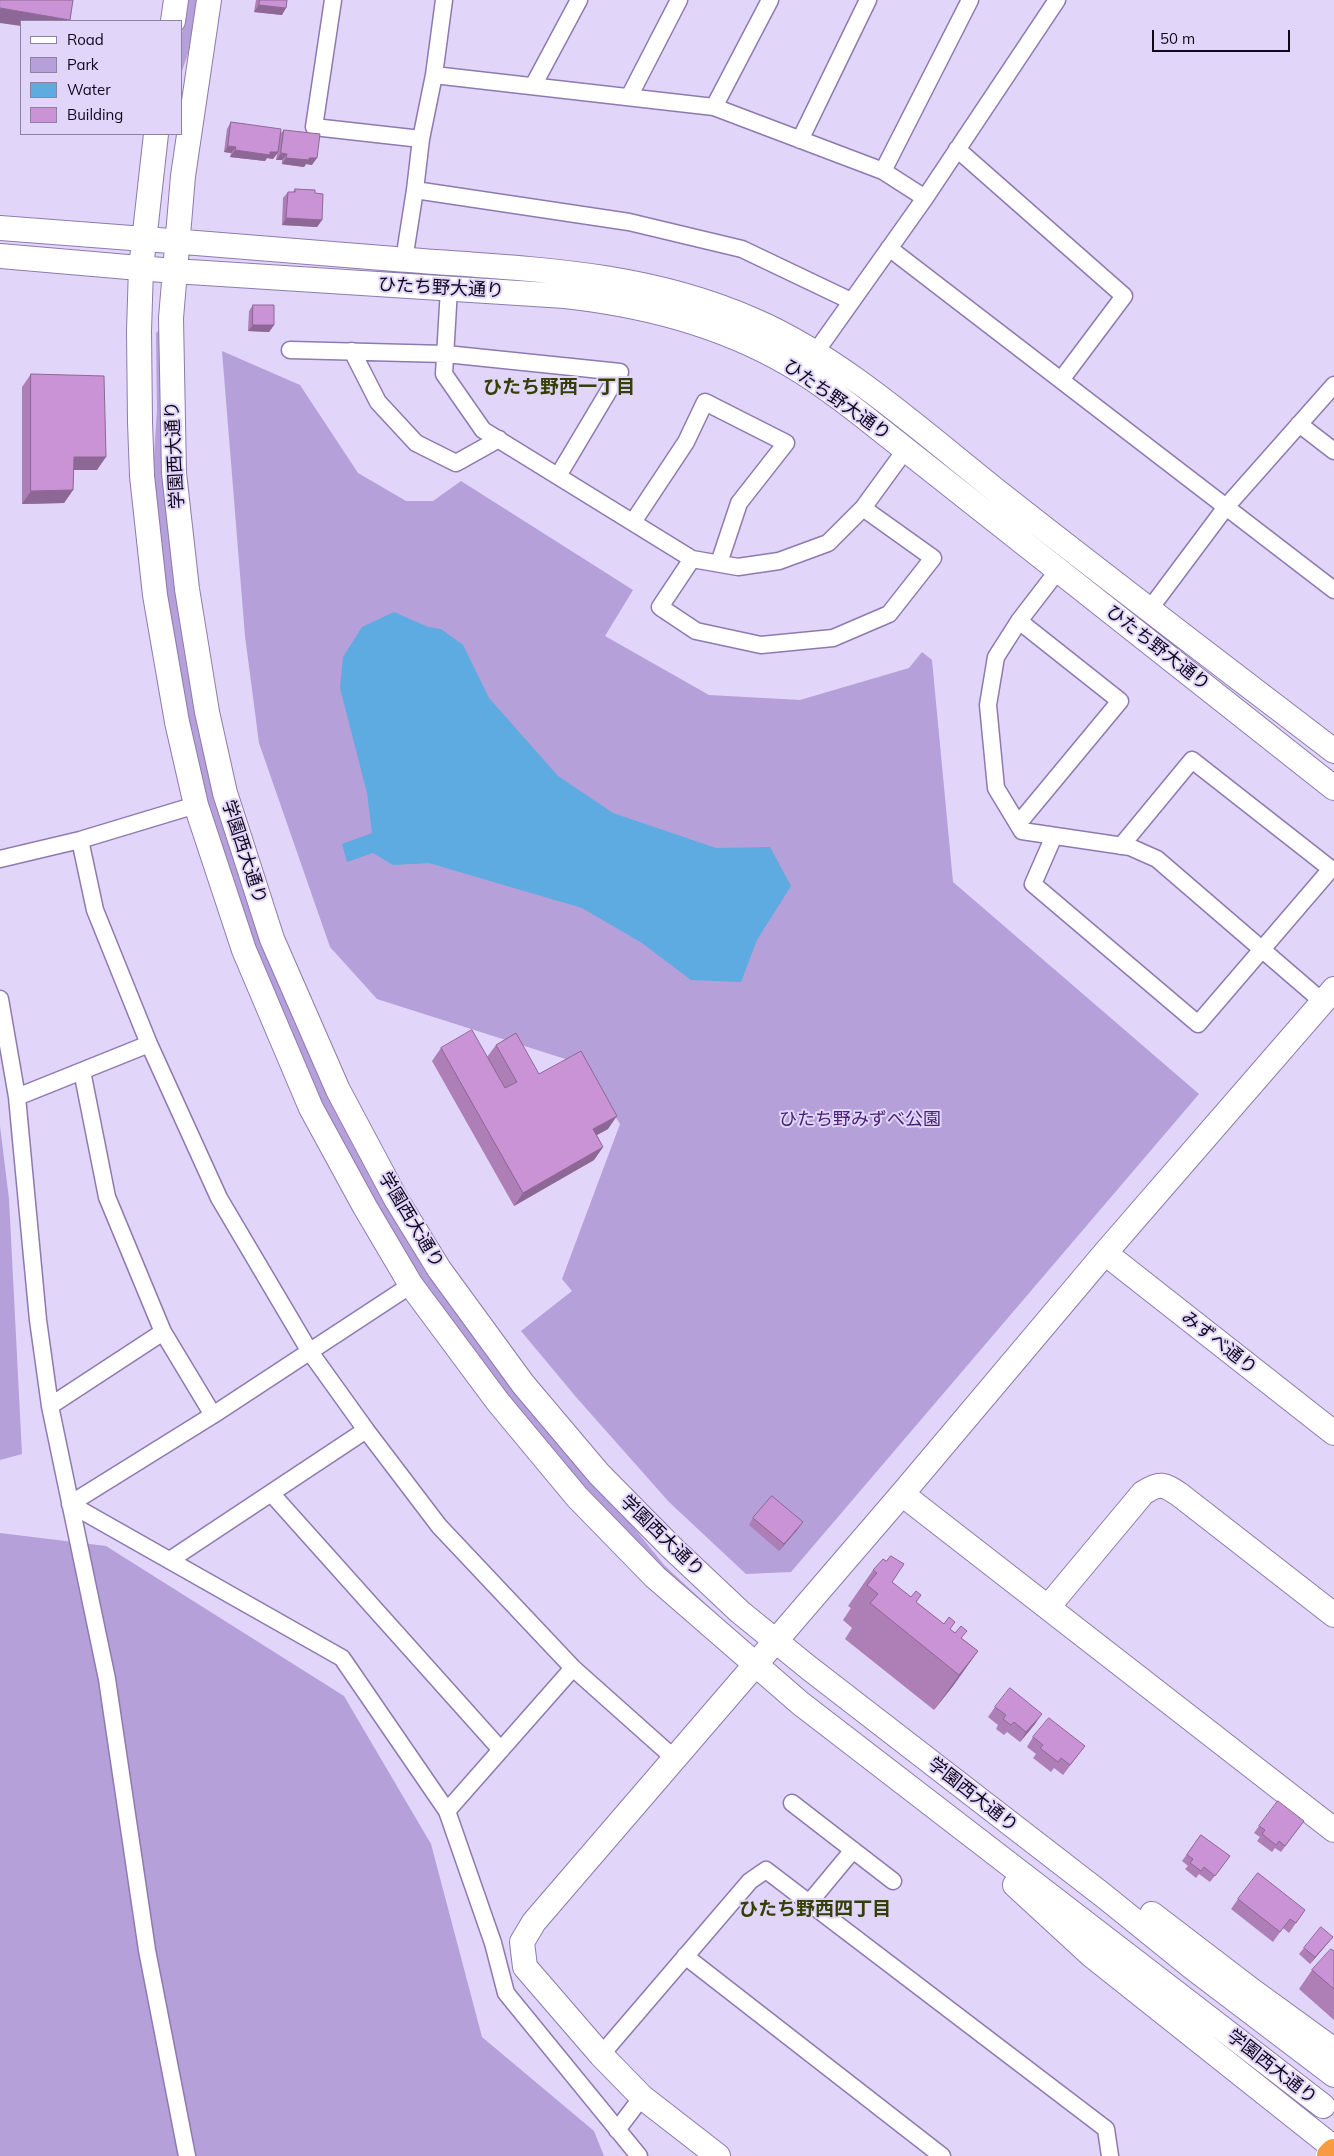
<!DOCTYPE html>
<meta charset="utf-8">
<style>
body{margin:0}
#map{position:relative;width:1334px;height:2156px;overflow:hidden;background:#e1d5f9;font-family:Mulish,sans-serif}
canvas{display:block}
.legend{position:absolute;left:20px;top:20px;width:162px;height:115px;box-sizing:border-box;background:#e1d5f9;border:1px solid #8d83a0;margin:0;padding:6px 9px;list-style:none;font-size:15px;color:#0f071b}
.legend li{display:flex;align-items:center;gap:10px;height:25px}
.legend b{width:25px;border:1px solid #8d83a0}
.scale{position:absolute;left:1152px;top:30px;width:138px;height:22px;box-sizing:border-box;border:2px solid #0f071b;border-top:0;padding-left:6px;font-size:15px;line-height:18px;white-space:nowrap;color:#0f071b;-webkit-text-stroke:4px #e1d5f9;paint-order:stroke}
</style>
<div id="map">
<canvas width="1334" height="2156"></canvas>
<ul class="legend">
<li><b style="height:6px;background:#fff"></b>Road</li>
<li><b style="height:14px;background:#b5a0da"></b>Park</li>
<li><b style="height:14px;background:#5dabe0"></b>Water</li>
<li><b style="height:14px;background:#ca93d5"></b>Building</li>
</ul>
<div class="scale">50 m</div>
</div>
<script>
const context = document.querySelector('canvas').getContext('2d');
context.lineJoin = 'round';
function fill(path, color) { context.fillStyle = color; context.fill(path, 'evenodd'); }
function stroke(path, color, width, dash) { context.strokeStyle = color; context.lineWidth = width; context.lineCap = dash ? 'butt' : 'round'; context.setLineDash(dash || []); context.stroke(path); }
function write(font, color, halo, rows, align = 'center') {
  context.font = font + ' Mulish,"Noto Sans JP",sans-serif'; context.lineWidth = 4; context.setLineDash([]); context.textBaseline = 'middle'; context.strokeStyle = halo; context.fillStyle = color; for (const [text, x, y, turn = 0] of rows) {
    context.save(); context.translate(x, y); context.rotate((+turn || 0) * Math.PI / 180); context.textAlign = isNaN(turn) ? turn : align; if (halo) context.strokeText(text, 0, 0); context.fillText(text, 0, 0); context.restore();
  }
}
fill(new Path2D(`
 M 188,0 L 201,0 L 193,39 L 181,74 L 181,39 Z
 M 159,330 L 162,332 L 192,691 L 342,1119 L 617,1507 L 665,1566 L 720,1617 L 720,1621 L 607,1517 L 537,1440 L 419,1279 L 308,1086 L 256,956 L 208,810 L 169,629 L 153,472 L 157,410 L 156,333 Z
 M 222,351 L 300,385 L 358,473 L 406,501 L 433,501 L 461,481 L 633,590 L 605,636 L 709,695 L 800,700 L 909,668 L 922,652 L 932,660 L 953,882 L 1199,1094 L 791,1572 L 746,1574 L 669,1502 L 576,1397 L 521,1331 L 572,1291 L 562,1279 L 620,1124 L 581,1064 L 377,999 L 330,947 L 259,743 L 245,636 Z
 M 0,1126 L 9,1199 L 22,1454 L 0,1460 Z
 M 0,1533 L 106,1546 L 344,1696 L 431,1844 L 482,2037 L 594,2131 L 604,2156 L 0,2156 Z`), '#b5a0da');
fill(new Path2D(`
 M 394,612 L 428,627 L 441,629 L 463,645 L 489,698 L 558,776 L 613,813 L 716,848 L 770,847 L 791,886 L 757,940 L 741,982 L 691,980 L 642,943 L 582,908 L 429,863 L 393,865 L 373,853 L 347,862 L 342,844 L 372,833 L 367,793 L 340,688 L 343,657 L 362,627 Z`), '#5dabe0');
const street = new Path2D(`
 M 333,0 L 314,127 L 421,139
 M 434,75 L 714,107 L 883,171 L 925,198
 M 533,86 L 579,0
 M 629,97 L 679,0
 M 714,107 L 770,0
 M 800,140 L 868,0
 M 957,149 L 1124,296 L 1061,380
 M 883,171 L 970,0
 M 415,190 L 629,222 L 742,249 L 851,301
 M 889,248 L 1334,590
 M 404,260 L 415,190 L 421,139 L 434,75 L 444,0
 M 449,289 L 444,374 L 483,430 L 692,559 L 738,567 L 779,561 L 828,543 L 863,508 L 906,449
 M 290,350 L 446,354 L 620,372 L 558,476
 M 352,351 L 378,402 L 416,443 L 456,463 L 499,439
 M 815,353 L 925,198 L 1057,0
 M 1299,424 L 1334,451
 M 633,522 L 686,442 L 705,402 L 786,443 L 739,503 L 719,563
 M 692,559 L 660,607 L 696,631 L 761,645 L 833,638 L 889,614 L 933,558 L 863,508
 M 1059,569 L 1019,621 L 996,657 L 988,705 L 996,788 L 1022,831 L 1130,847 L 1157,859 L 1323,1002
 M 1149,610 L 1226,507 L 1334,385
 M 1018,824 L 1120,701 L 1019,621
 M 1054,836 L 1033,884 L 1198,1024 L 1331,869 L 1192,760 L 1121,846
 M 80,840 L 95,910 L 149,1044 L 219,1198 L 310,1352 L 366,1430 L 439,1526 L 573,1668 L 674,1758
 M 0,859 L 80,840 L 196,805
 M 0,999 L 17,1097 L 38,1320 L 50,1406 L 107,1679 L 147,1950 L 187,2156
 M 82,1071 L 107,1197 L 163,1332 L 213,1415
 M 17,1097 L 149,1044
 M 50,1406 L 163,1332
 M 271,1493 L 501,1750
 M 70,1504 L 342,1658 L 447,1811 L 493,1943 L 506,1993 L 639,2156
 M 70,1504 L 213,1415 L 411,1285
 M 170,1560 L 366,1430
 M 792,1803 L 893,1881
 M 447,1811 L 573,1668
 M 809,1903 L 853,1850
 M 685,1956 L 942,2156
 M 601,2055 L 750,1881 L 766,1870 L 1106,2129 L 1110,2156
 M 617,2130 L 642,2097`);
const secondary = new Path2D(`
 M 209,0 L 183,176 L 171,318 L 174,473 L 187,589 L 207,712 L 225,793 L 272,939 L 338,1090 L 396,1199 L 439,1269 L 523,1384 L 599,1474 L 671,1547 L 740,1612 L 809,1668 L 1104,1896 L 1193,1968 L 1334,2075
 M 173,21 L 176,0
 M 156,134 L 141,268 L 139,331 L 140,422 L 142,476 L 155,595 L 177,722 L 196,805 L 244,950 L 311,1108 L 365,1207 L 411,1285 L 498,1402 L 577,1497 L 655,1577 L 800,1703 L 1323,2106
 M 0,228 C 132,238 263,248 395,259 C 518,269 637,269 753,320 C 842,358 927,436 1003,496 C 1112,582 1223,666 1334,751
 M 0,256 L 174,271 L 565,296 C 647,305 731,327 802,372 C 821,384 840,398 858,412 L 1334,788
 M 1105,1253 L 1334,1433
 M 902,1494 L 1334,1830
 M 1048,1607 L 1143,1493 C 1160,1482 1164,1484 1180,1495 L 1334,1615
 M 1015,1885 L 1090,1954 L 1334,2148
 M 1152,1914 L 1254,1992 L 1334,2050
 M 718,2156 L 642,2097 L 601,2055 L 525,1967 L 522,1942 L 534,1922 L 902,1494 L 1105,1253 L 1334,989`);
const highway = new Path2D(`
 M 1331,2156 L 1334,2153`);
stroke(street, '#8e7ab0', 19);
stroke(secondary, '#8e7ab0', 26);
stroke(highway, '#fff', 30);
stroke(street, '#fff', 16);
stroke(secondary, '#fff', 24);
stroke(highway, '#f89a40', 28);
fill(new Path2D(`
 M 256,0 L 287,0 L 282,15 L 254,12 Z
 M 231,122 L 280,134 L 284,130 L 312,165 L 306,164 L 304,167 L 282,164 L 282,160 L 276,160 L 277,154 L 273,159 L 267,158 L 265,161 L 230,157 L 231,153 L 224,152 L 227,129 Z
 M 295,189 L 315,193 L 322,220 L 317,227 L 282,225 L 283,198 L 288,192 L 293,192 Z
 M 253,305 L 274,325 L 269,332 L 248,331 L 249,311 Z
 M 31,374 L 97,470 L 74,470 L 73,490 L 64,503 L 22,504 L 22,387 Z
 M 496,1045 L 539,1074 L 608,1129 L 597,1135 L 603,1147 L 594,1160 L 514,1206 L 432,1061 L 441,1048 L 487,1057 Z
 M 753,1518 L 798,1529 L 779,1551 L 749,1525 Z
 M 873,1570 L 892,1582 L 911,1597 L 921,1595 L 916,1602 L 978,1651 L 953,1686 L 934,1710 L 845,1639 L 852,1628 L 843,1620 L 851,1608 L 848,1606 Z
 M 995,1707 L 1035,1724 L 1020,1742 L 1007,1732 L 1004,1735 L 996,1729 L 998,1725 L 988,1717 Z
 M 1033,1737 L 1085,1746 L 1063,1775 L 1054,1768 L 1051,1772 L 1033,1758 L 1036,1754 L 1027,1747 Z
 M 1304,1821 L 1281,1852 L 1275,1848 L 1272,1852 L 1257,1841 L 1260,1837 L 1254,1833 L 1259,1826 Z
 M 1201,1835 L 1230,1856 L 1210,1882 L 1199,1874 L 1196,1878 L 1185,1869 L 1188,1866 L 1182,1861 Z
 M 1238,1899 L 1305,1910 L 1289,1933 L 1283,1928 L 1273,1942 L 1231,1909 Z
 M 1333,1937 L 1328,1943 L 1310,1964 L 1299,1954 L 1304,1948 Z
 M 1334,1951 L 1334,2020 L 1299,1989 L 1312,1970 Z`), '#ae7eb7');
fill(new Path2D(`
 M 259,5 L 286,8 L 282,15 L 254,12 Z
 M 0,8 L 70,20 L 69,21 L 21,21 L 21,26 L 0,23 Z
 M 228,146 L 236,147 L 231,153 L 224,152 Z
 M 235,150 L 270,152 L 278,152 L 273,159 L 267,158 L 265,161 L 230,157 Z
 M 281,153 L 287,154 L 282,160 L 276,160 Z
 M 286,158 L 317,158 L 312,165 L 306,164 L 304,167 L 282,164 Z
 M 286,218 L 322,220 L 317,227 L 282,225 Z
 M 253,325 L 274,325 L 269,332 L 248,331 Z
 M 74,457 L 106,457 L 97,470 L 65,470 Z
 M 73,490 L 64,503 L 22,504 L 31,491 Z
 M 617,1116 L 608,1129 L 584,1142 L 593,1129 Z
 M 603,1147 L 594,1160 L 514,1206 L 523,1193 Z
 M 803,1522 L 798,1529 L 779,1551 L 784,1544 Z
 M 978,1651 L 953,1686 L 934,1710 L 959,1675 Z
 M 1042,1714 L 1035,1724 L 1020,1742 L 1026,1732 Z
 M 1333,1937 L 1328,1943 L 1310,1964 L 1315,1957 Z`), '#8d6795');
const building = new Path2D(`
 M 0,0 L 73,0 L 70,20 L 0,8 Z
 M 260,0 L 287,0 L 286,8 L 259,5 Z
 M 231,122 L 281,129 L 278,152 L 270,152 L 270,155 L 235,150 L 236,147 L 228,146 Z
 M 284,130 L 320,134 L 317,158 L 309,158 L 309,160 L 286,158 L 287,154 L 281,153 Z
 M 295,189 L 315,190 L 315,193 L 323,194 L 322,220 L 286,218 L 288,192 L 295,192 Z
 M 253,305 L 274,305 L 274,325 L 253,325 Z
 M 31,374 L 104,376 L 106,457 L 74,457 L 73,490 L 31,491 Z
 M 472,1030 L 505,1088 L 517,1082 L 496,1045 L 516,1033 L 539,1074 L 581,1051 L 617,1116 L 593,1129 L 603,1147 L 523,1193 L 441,1048 Z
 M 772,1496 L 803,1522 L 784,1544 L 753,1518 Z
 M 891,1556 L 904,1564 L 892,1582 L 911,1597 L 916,1591 L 921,1595 L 916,1602 L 944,1624 L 949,1617 L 955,1622 L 950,1629 L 955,1633 L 961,1626 L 967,1631 L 961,1638 L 978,1651 L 959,1675 L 870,1603 L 878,1594 L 867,1585 L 877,1573 L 873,1570 L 883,1559 L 886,1561 Z
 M 1010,1688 L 1042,1714 L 1026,1732 L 1014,1722 L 1011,1725 L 1003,1719 L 1006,1715 L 995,1707 Z
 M 1049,1718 L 1085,1746 L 1070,1765 L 1061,1758 L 1058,1762 L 1040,1748 L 1043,1745 L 1033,1737 Z
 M 1278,1801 L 1304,1821 L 1285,1846 L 1279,1841 L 1276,1845 L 1262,1834 L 1265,1830 L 1259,1826 Z
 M 1201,1835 L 1230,1856 L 1215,1876 L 1204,1867 L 1201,1871 L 1190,1863 L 1193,1859 L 1187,1855 Z
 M 1258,1873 L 1305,1910 L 1296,1923 L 1290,1919 L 1280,1932 L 1238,1899 Z
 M 1321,1927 L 1333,1937 L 1315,1957 L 1304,1948 Z
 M 1331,1949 L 1334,1951 L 1334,1989 L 1312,1970 Z`);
fill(building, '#ca93d5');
stroke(building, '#8d6795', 1);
write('18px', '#0f071b', '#e1d5f9', [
 ["ひたち野大通り",441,288,3],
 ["ひたち野大通り",837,400,35],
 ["学園西大通り",175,455,-93],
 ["ひたち野大通り",1158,648,38],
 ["学園西大通り",244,852,72],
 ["学園西大通り",411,1220,59],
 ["みずべ通り",1219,1343,38],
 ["学園西大通り",662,1536,44],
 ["学園西大通り",973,1795,38],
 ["学園西大通り",1272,2067,38]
]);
write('18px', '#492077', '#e1d5f9', [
 ["ひたち野みずべ公園",860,1120]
]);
write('bold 19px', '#333f03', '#e1d5f9', [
 ["ひたち野西一丁目",559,387],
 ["ひたち野西四丁目",815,1909]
]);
</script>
